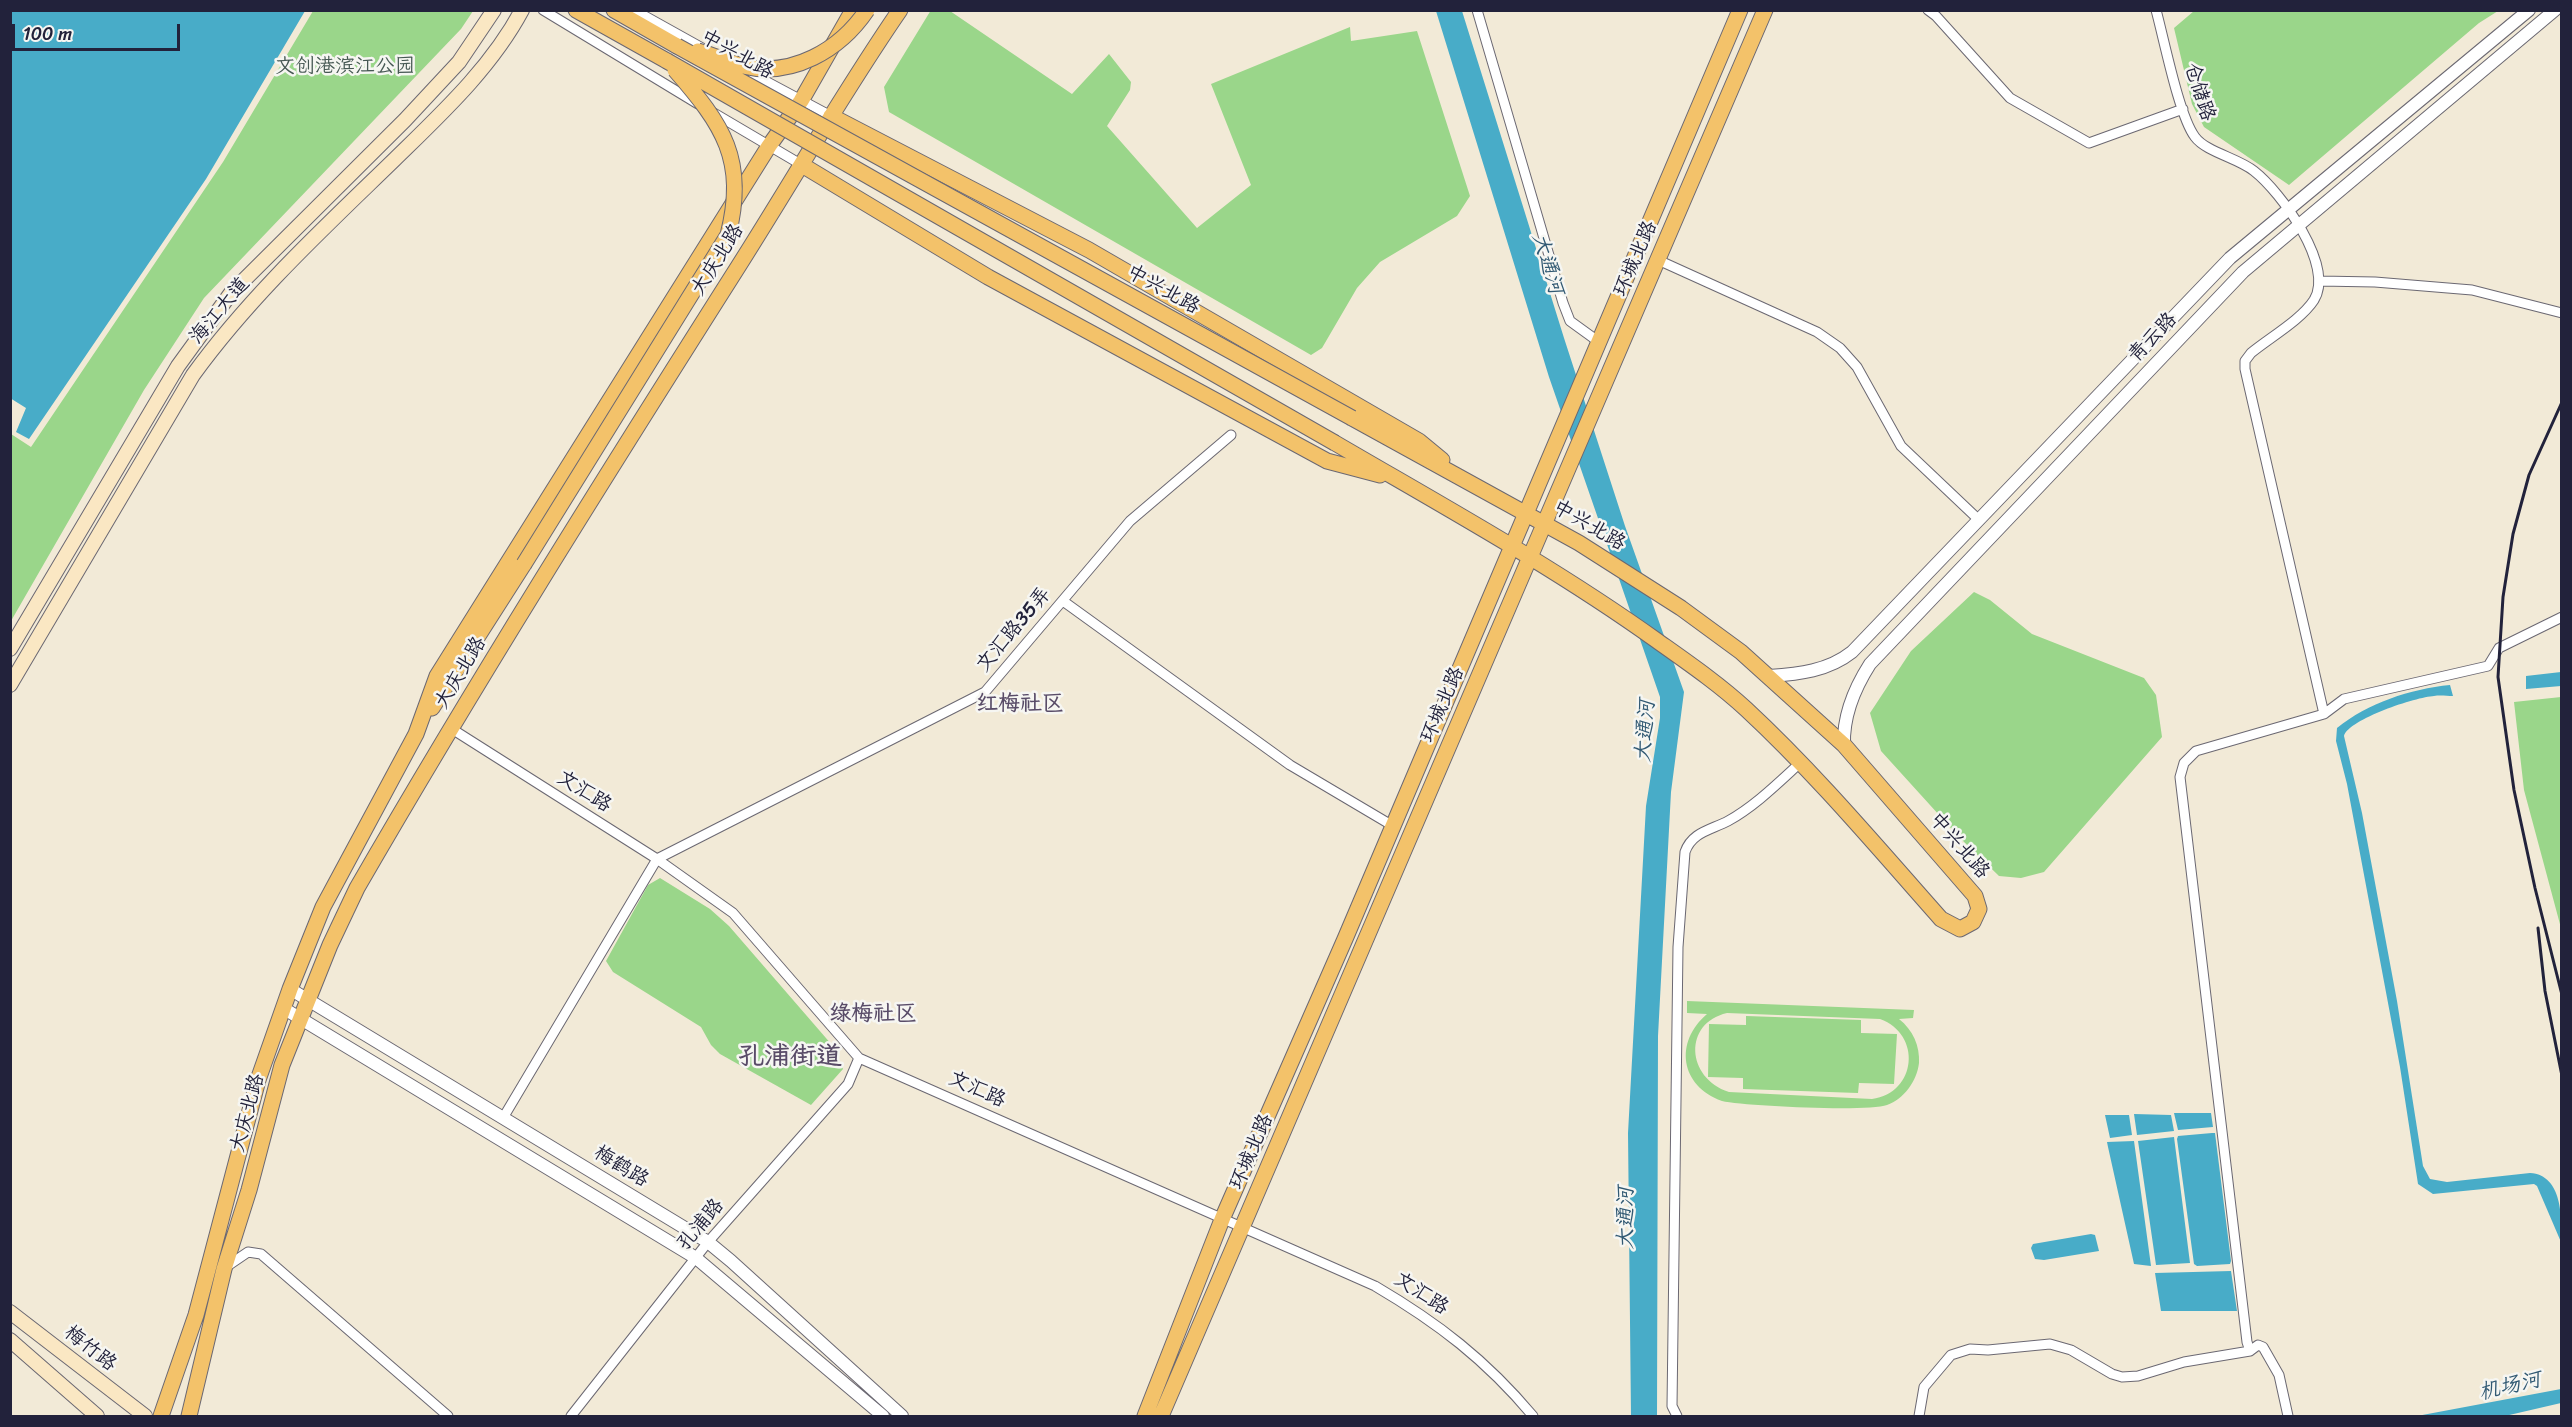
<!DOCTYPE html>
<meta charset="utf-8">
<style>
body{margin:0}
#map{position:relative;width:2572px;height:1427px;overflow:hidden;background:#f2ead7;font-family:Sriracha,sans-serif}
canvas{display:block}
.frame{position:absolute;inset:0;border:12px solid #22223b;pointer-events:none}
.scale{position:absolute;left:12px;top:24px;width:168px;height:27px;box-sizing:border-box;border:3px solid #22223b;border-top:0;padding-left:8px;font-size:18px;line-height:21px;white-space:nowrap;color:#22223b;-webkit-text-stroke:4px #f6f6f2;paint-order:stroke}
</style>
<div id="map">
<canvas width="2572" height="1427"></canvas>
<div class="frame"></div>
<div class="scale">100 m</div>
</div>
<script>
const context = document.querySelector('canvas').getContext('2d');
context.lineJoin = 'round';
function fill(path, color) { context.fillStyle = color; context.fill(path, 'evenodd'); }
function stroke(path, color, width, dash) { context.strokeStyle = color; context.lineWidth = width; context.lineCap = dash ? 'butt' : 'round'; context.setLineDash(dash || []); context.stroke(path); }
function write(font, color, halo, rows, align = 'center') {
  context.font = font + ' Sriracha,"LXGW WenKai TC",sans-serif'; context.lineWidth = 5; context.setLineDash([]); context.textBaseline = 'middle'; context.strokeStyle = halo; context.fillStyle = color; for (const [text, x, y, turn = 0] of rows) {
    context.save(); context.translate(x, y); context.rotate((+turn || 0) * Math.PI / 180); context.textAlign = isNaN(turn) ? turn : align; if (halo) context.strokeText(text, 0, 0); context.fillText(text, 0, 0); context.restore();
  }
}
fill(new Path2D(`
 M 931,10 L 950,11 L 1072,94 L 1109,54 L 1131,82 L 1130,90 L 1107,126 L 1197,228 L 1251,185 L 1211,84 L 1350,27 L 1351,41 L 1417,31 L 1470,196 L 1457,216 L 1380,262 L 1357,288 L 1322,348 L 1311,355 L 889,112 L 884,87 Z
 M 313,11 L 473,11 L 461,29 L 204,298 L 144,390 L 11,621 L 11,434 L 31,447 L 223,162 Z
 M 2194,11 L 2194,10 L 2498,11 L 2479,23 L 2289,185 L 2204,127 L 2192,104 L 2174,28 Z
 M 1974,592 L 1990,600 L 2032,634 L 2144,678 L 2156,695 L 2162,737 L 2044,872 L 2021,878 L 1999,876 L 1959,837 L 1881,751 L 1870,713 L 1911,651 Z
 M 2561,697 L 2562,697 L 2561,928 L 2524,790 L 2514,702 Z
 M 660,878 L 710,909 L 729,926 L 832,1045 L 843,1069 L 811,1105 L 720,1054 L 711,1045 L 701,1027 L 613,972 L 606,961 L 648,885 Z
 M 1687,1001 L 1914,1010 L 1913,1018 L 1899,1019 C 1913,1030 1920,1046 1919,1063 C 1917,1081 1904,1099 1887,1105 C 1868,1112 1743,1106 1722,1101 C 1680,1086 1674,1042 1707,1014 L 1687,1013 ZM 1727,1013 L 1880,1019 C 1922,1034 1917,1093 1872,1099 L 1729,1092 C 1686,1078 1683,1023 1727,1013 Z
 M 1746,1016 L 1861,1020 L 1861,1033 L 1897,1034 L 1894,1084 L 1859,1083 L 1858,1093 L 1743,1089 L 1743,1078 L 1708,1077 L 1709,1024 L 1746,1025 Z`), '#9ad68a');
fill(new Path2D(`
 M 10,11 L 305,11 L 206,179 L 29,439 L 16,432 L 26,408 L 10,398 Z
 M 1436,11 L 1462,11 L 1564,338 L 1625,526 L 1684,692 L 1671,792 L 1658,1036 L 1657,1416 L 1631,1416 L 1628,1133 L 1646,806 L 1660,718 L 1660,697 L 1549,377 Z
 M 2561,672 L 2561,686 L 2526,689 L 2526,676 Z
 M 2450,685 L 2453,696 C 2447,696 2440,695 2434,696 C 2416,697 2349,719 2344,736 L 2362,813 L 2397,1001 L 2423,1166 L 2430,1179 L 2447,1182 L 2530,1173 C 2563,1175 2562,1219 2561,1242 L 2537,1186 L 2534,1184 L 2433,1194 L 2418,1184 L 2400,1067 L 2347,784 L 2336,741 L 2337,728 C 2368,703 2410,689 2450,685 Z
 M 2174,1113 L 2211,1113 L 2213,1127 L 2178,1130 Z
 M 2134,1114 L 2171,1115 L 2174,1131 L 2137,1135 Z
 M 2105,1115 L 2129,1115 L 2132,1135 L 2110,1138 Z
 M 2212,1133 L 2215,1133 L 2231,1261 L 2230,1264 L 2197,1266 L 2194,1264 L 2177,1139 L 2178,1136 Z
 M 2174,1137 L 2190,1263 L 2156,1265 L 2138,1141 Z
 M 2134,1141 L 2151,1266 L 2134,1264 L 2108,1147 L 2107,1142 Z
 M 2091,1234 L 2095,1235 L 2099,1251 L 2044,1260 L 2035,1259 L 2031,1248 L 2033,1244 Z
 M 2231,1271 L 2237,1311 L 2161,1311 L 2155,1273 Z
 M 2561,1389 L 2561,1403 L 2505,1416 L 2417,1416 Z`), '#48acc8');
const minor = new Path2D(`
 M 543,10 L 698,104
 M 634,10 L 704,49
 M 1477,10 L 1563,303 L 1570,321 L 1599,342
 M 1928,10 L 1936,16 L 2010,98 L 2089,143 L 2183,109
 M 2156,10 C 2164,39 2179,116 2195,137 C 2206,152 2238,158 2254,171 C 2281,192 2335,266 2314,300 C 2301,320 2269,338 2251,353 L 2245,361 L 2245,369 L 2324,714 L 2196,751 L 2184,763 L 2180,777 L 2247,1342 L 2250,1351
 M 743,69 L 831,116
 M 712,112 L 802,165
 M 1658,260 L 1817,332 L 1840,348 L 1857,367 L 1901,446 L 1979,520
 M 2320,281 L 2375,282 L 2472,290 L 2562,313
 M 1063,601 L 1290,765 L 1393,826
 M 2324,714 L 2344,699 L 2488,666 L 2499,648 L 2562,617
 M 452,729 L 657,859 L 733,913 L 859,1058 L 1375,1286 C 1438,1323 1486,1360 1533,1416
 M 503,1118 L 657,859 L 985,692 L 1130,521 L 1231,435
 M 226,1267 L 248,1252 L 261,1254 L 448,1416
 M 571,1416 L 708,1242 L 848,1084 L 859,1058
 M 1677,1416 L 1672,1406 L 1678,947 L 1685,852 C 1692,832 1711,830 1728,821 C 1755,806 1778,783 1800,763
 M 1919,1416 L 1924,1387 L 1951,1355 L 1970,1349 L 1988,1350 L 2050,1344 L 2071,1350 L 2112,1374 L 2122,1377 L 2138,1376 L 2184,1362 L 2250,1351 L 2258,1345 L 2263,1347 L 2279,1375 L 2288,1416`);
const tertiary = new Path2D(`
 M 1769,676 C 1799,674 1828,671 1852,652 L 2230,258 L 2529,10
 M 1844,745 C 1843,715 1854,689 1870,664 L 2243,272 L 2555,10
 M 290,989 L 708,1242 L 731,1261 L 902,1416
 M 283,1008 L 696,1258 L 883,1416`);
const secondary = new Path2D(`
 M 10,649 L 178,366 L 231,293 L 405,120 L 459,62 L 494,10
 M 10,685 L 193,375 C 251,295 324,228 395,159 C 441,114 491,68 522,10
 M 10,1312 L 145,1416
 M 10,1340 L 97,1416`);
const primary = new Path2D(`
 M 576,10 L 667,61
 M 614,10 L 677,46
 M 831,116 L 1089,250 L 1419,441 L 1442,460
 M 802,165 L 988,277 L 1327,461 L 1380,475
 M 1335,443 C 1443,506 1554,567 1656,640 C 1687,662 1719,684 1746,709 C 1816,774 1878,848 1941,919 L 1960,929 L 1973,922 L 1979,909 L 1975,896 L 1844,745 L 1741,652 L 1681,608 L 1579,543 L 1352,418
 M 432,708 L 524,564
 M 161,1416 L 196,1315 L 258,1080 L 290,989 L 323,907 L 416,734 L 437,676 L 769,146 L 801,101 L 853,10
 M 189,1416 L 224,1269 L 249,1190 L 282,1065 L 330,945 L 357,888 C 476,682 603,480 731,278 C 788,189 840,97 900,10
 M 1145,1416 L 1223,1217 L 1345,939 L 1740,10
 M 1161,1416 L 1765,10`);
stroke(minor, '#6b6872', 11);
stroke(tertiary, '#6b6872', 14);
stroke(secondary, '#6b6872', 16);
stroke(primary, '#6b6872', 17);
stroke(minor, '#fff', 9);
stroke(tertiary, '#fff', 12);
stroke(secondary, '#fae7c3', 14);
stroke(primary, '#f3c26a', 15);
stroke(new Path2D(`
 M 2562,402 L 2529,475 L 2513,534 L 2503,597 L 2498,677 L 2514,790 L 2535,888 L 2562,995
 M 2538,928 L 2545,991 L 2562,1076`), '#22223b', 3);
const primaryBridge = new Path2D(`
 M 677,46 L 1352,418
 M 698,51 C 713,55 727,62 743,66 C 792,78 840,50 867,10
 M 667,61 L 1335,443
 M 524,564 L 728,235 C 747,160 723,125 675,70`);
stroke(primaryBridge, '#6b6872', 17, []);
stroke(primaryBridge, '#f3c26a', 15);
write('20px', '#22223b', '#f6f6f2', [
 ["中兴北路",737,55,29],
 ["仓储路",2199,92,72],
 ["环城北路",1636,259,-67],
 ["大庆北路",718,260,-58],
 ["中兴北路",1163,290,29],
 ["海江大道",220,311,-50],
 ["青云路",2153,338,-46],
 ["中兴北路",1589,526,30],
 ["文汇路35弄",1014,630,-50],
 ["大庆北路",461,673,-59],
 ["环城北路",1443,705,-67],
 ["文汇路",584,792,32],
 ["中兴北路",1959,846,49],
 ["文汇路",977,1090,24],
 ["大庆北路",248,1113,-75],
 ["环城北路",1252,1152,-67],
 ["梅鹤路",621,1167,31],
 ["孔浦路",701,1225,-50],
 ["文汇路",1421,1294,33],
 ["梅竹路",90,1349,38]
]);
write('20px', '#465853', '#f6f6f2', [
 ["文创港滨江公园",345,67]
]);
write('italic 21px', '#315973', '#f6f6f2', [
 ["大通河",1547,264,73],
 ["大通河",1646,731,-86],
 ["大通河",1627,1218,-90],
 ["机场河",2510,1387,-13]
]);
write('bold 22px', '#594c68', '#f6f6f2', [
 ["红梅社区",1020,704],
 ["绿梅社区",873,1014]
]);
write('bold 26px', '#594c68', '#f6f6f2', [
 ["孔浦街道",790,1057]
]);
</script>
